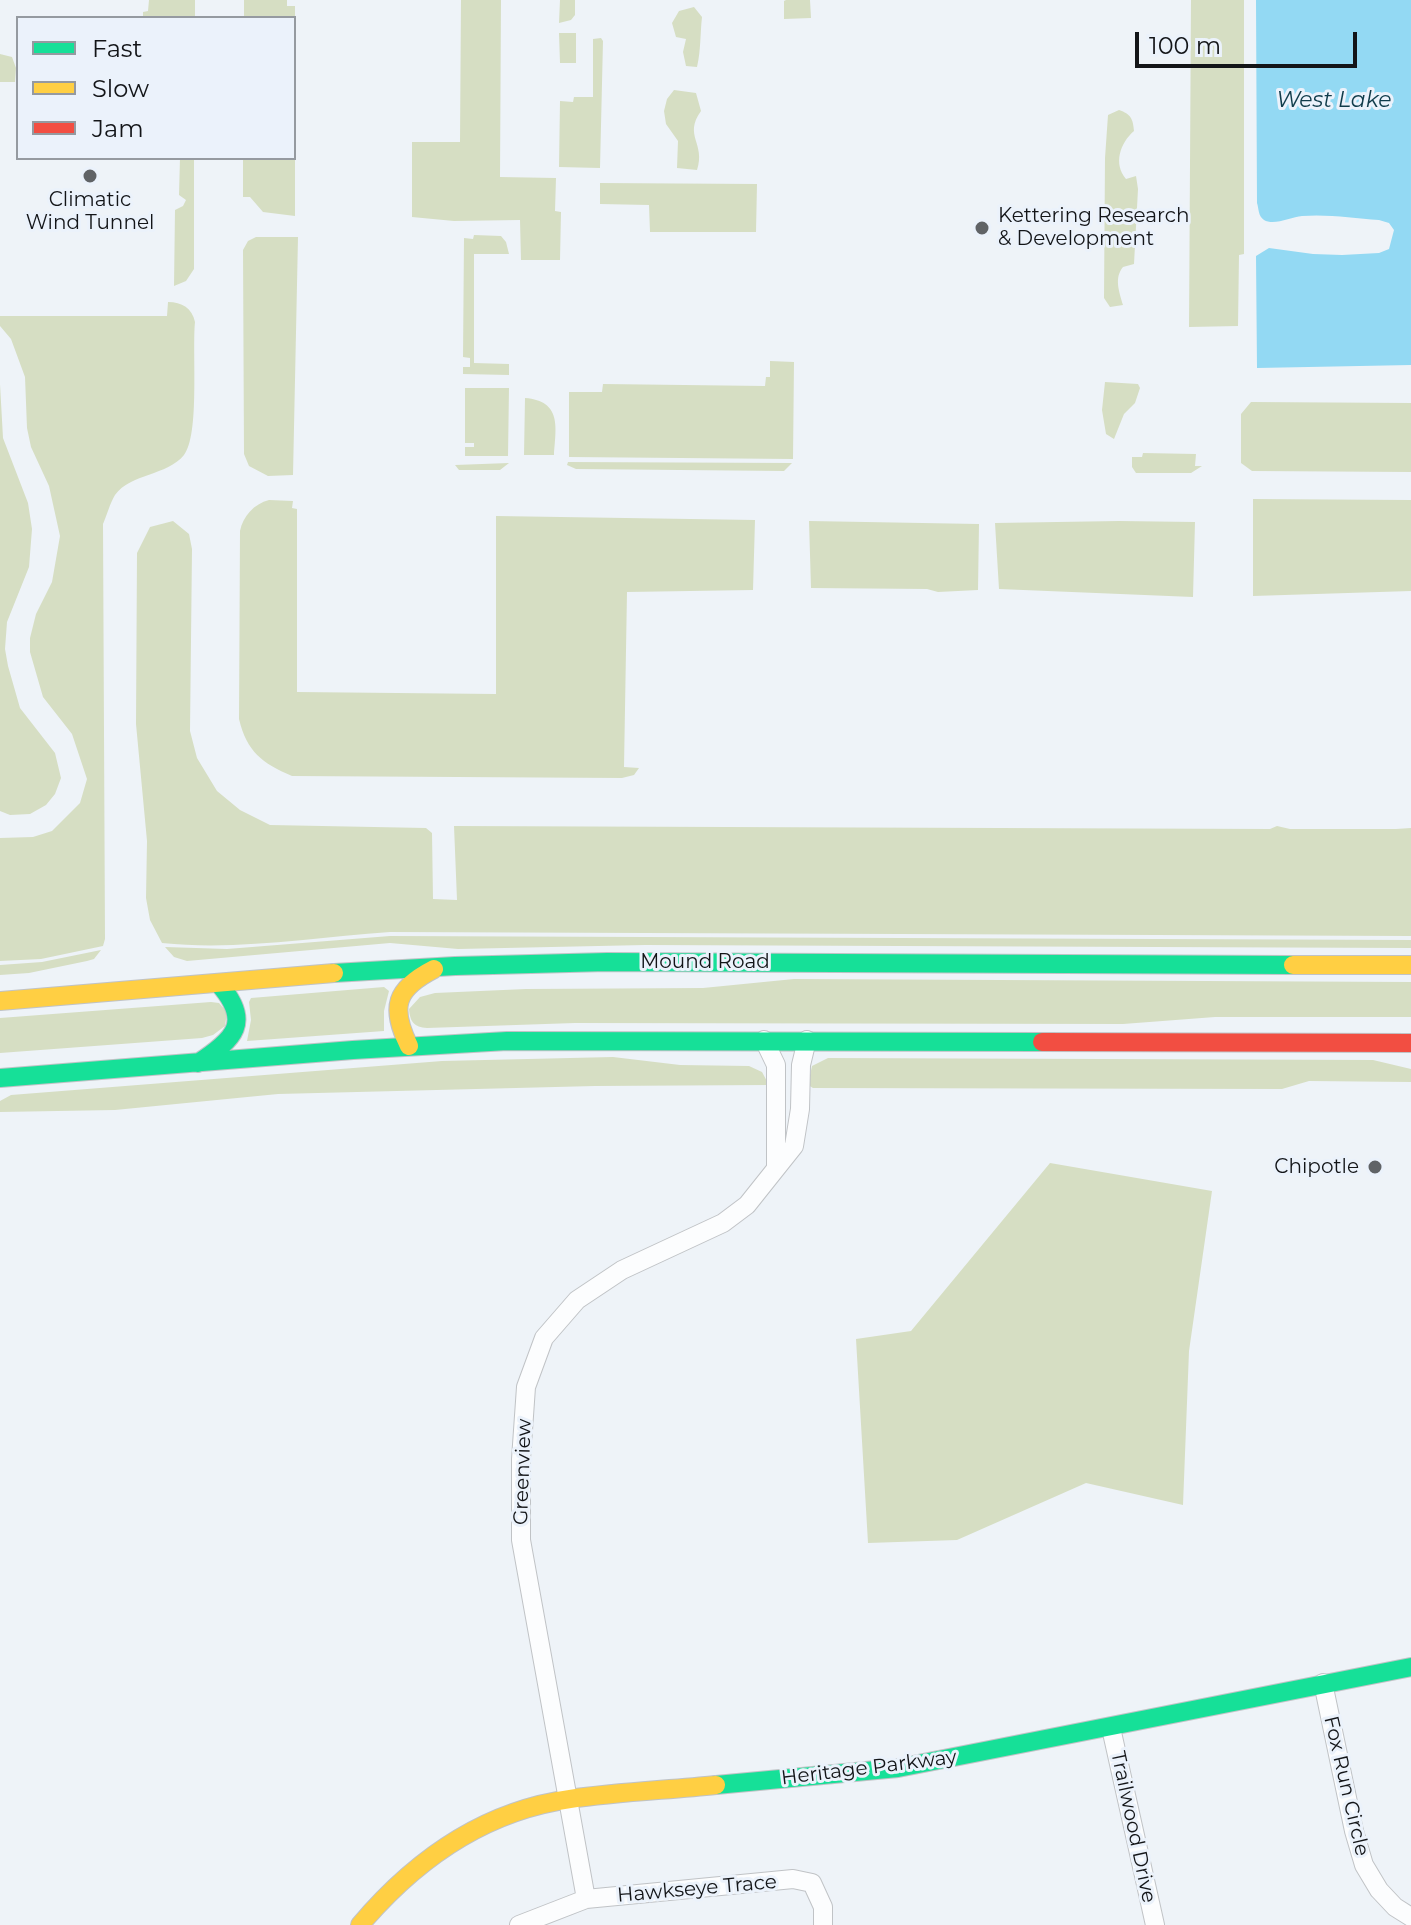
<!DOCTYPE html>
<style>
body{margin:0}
#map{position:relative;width:1411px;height:1925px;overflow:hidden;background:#eef3f8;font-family:Montserrat,sans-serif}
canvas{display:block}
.legend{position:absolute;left:16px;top:16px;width:280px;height:144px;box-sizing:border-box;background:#ebf2fb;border:2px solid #959aa0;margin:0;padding:10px 14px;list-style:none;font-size:24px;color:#131518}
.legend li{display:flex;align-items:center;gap:16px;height:40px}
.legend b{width:40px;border:2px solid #959aa0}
.scale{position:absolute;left:1135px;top:32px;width:222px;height:36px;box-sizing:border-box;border:4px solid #131518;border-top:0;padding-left:10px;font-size:24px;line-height:28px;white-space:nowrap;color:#131518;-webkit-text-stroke:6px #ebf2fb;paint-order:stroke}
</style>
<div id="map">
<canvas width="1411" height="1925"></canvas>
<ul class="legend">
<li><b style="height:10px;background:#16e098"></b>Fast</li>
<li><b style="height:10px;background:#ffcf43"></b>Slow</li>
<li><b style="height:10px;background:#f24e42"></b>Jam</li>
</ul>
<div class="scale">100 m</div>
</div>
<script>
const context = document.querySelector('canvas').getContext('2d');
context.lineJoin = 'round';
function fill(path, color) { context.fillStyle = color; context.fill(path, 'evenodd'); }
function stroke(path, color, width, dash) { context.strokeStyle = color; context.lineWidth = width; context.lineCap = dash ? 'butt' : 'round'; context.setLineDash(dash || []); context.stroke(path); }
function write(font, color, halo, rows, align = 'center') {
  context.font = font + ' Montserrat,sans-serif'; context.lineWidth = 6; context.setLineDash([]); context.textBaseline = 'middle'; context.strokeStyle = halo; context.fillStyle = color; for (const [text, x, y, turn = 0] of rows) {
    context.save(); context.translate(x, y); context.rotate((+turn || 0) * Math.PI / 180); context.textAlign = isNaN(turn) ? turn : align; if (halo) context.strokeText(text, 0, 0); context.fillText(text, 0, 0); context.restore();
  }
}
fill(new Path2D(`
 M 149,0 L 195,0 L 195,18 L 143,18 L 143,12 L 148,11 Z
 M 244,0 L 287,0 L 287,6 L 295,6 L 295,216 L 263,212 L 250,197 L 243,197 L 243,158 L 294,158 L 294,18 L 244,18 Z
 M 461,0 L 501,0 L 500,177 L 556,178 L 555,211 L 561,212 L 560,260 L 521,260 L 520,220 L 454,221 L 412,217 L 412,142 L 460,142 Z
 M 560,0 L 575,0 L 575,15 L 571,20 L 559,23 Z
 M 786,0 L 810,0 L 811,18 L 784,19 L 784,1 Z
 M 1191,0 L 1244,0 L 1244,254 L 1239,255 L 1238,326 L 1189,327 Z
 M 694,7 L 702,17 C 700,35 701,49 697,67 L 686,66 L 683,52 L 686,39 L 676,37 L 672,23 L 679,11 Z
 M 559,33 L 576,33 L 576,63 L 560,63 Z
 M 601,38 L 603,41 L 600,168 L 559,167 L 560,101 L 573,102 L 574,97 L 593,97 L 593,39 Z
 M 0,54 L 12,57 L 16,68 L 15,82 L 0,82 Z
 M 674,90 L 696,93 L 701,111 C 683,136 706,143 697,170 L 677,168 L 678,141 L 666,124 L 664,111 L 667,99 Z
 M 1119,110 C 1131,114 1133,119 1134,131 C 1120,143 1113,164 1126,179 L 1136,176 L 1138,189 L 1134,264 L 1123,267 C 1114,278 1119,291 1123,305 L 1110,307 L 1104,298 L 1105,158 L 1108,115 Z
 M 180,158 L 194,158 L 194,269 L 186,281 L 174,286 L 175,210 L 183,206 L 186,200 L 179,195 Z
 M 600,183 L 757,184 L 756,232 L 650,232 L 649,205 L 600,204 Z
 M 474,235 L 501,236 L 506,242 L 509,254 L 474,254 L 474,363 L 509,364 L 509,375 L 463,374 L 463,367 L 470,367 L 470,358 L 463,357 L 464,238 L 473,239 Z
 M 256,237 L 298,237 L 293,475 L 268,476 L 249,466 L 244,454 L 243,250 L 248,241 Z
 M 168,302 C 182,302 192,308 195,322 C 192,352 200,435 184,455 C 167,476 131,473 115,495 C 110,503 107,515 103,524 L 105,939 L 103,946 L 41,959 L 0,961 L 0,838 L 33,837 L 52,831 L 80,803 L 87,779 L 72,734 L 43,697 L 30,652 L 30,638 L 36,614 L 52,582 L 60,536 L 49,486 L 31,447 L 27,428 L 25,377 L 11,339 L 0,326 L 0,316 L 167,316 Z
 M 770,361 L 794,362 L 793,459 L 569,457 L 569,392 L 602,392 L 603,384 L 765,386 L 766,377 L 770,377 Z
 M 1105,382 L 1138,384 L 1140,388 L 1135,403 L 1124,414 L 1114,439 L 1106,434 L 1102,410 Z
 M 0,384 L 3,438 L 28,503 L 32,529 L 29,567 L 7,622 L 5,649 L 8,666 L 20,708 L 55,753 L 61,778 L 55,794 L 46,805 L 30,814 L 10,815 L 0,811 Z
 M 465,388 L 509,388 L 508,456 L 465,456 L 465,447 L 474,447 L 474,443 L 465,443 Z
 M 525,398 C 562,401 556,427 554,455 L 524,455 Z
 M 1251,402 L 1411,403 L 1411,472 L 1252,471 L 1241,463 L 1241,414 Z
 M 1143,453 L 1196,454 L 1195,466 L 1202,466 L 1191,473 L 1136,473 L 1132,467 L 1132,457 L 1142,457 Z
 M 568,462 L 792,463 L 784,471 L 576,469 L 567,465 Z
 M 509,463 L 500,470 L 459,470 L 455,465 Z
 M 1253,499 L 1411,500 L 1411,591 L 1253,596 Z
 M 269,500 L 293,501 L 292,508 L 297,509 L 297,692 L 496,694 L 496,516 L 755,520 L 753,590 L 627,592 L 624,767 L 639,768 L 634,775 L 622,778 L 292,776 C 262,763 247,752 239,719 L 240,531 C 243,516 254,504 269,500 Z
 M 173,521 L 189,534 L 192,549 L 190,731 L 197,758 L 217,791 L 240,810 L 270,825 L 426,828 L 432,833 L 433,899 L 457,900 L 454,826 L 1270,829 L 1277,826 L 1290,829 L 1396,829 L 1411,828 L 1411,936 L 390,932 C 315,937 237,951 162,943 L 150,920 L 146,898 L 147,841 L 136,724 L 137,553 L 150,527 Z
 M 809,521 L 979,524 L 978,590 L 938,592 L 927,589 L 811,588 Z
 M 1119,521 L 1195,522 L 1193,597 L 999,589 L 995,523 Z
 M 390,936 L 1411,940 L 1411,948 L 645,945 L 458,949 L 390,943 L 187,961 L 174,957 L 165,947 L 227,949 Z
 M 101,950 L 94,959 L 87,961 L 29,973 L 0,975 L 0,965 L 42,962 Z
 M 794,979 L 1411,982 L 1411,1017 L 1215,1017 L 1123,1024 L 575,1023 L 427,1028 C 414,1027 410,1022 409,1009 L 420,997 L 435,993 L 526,989 L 703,988 Z
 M 384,987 L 389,991 L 384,1011 L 384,1031 L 247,1041 L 251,1020 L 249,1002 L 251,998 Z
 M 211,1002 L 219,1003 L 227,1012 L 225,1026 L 213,1035 L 202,1038 L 0,1053 L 0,1018 Z
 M 613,1057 L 680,1065 L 749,1066 L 762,1072 L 769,1085 L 595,1086 L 278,1094 L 115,1110 L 0,1112 L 0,1101 L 11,1095 L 442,1061 Z
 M 828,1058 L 1373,1060 L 1411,1069 L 1411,1082 L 1309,1081 L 1282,1089 L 813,1088 L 808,1085 L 812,1066 Z
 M 1050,1163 L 1212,1191 L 1189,1351 L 1183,1505 L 1086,1483 L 957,1540 L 868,1543 L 856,1339 L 911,1331 Z`), '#d6dec3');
fill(new Path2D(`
 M 1256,0 L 1411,0 L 1411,365 L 1257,368 L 1256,256 L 1269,248 L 1313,254 L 1342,255 L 1379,253 L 1389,249 L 1394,230 L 1389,223 L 1379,220 C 1354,218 1327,214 1302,216 C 1291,217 1274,226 1264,220 C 1258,216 1259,209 1257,203 Z`), '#93d9f3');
const street = new Path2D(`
 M 764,1040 L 776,1065 L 776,1165
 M 1323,1683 L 1354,1831 L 1364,1865 L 1379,1890 L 1395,1907 L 1411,1917
 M 1111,1728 L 1155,1925
 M 586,1899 L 521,1540 L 521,1459 L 526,1387 L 544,1338 L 577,1300 L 622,1270 L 723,1223 L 747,1205 L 794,1146 L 800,1109 L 801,1065 L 807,1040
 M 519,1925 L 586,1899 L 793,1879 L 812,1883 L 823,1907 L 823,1925`);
const fast = new Path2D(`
 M 334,973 L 455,966 L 607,962 L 1293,965
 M 198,1063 C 235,1039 252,1022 219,984
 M 0,1078 L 353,1050 L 507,1041 L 1042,1042
 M 716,1785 L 898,1768 L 1411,1667`);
const slow = new Path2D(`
 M 1293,965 L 1411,965
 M 0,1001 L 334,973
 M 409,1046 C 390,1007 395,989 434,969
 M 360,1925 C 415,1860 484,1811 570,1799 C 618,1792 668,1790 716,1785`);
const jam = new Path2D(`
 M 1042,1042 L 1411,1043`);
stroke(street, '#c0c3c6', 20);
stroke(fast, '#c0c3c6', 20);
stroke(slow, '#c0c3c6', 20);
stroke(jam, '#c0c3c6', 20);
stroke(street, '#fcfdfe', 18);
stroke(fast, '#16e098', 18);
stroke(slow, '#ffcf43', 18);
stroke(jam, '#f24e42', 18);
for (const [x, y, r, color] of [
 [90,176,8,"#606366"],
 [982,228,8,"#606366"],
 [1375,1167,8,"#606366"]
]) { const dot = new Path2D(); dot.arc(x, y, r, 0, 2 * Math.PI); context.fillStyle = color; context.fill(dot); stroke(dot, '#ebf2fb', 3); }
write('20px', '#131518', '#ebf2fb', [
 ["Climatic",90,200],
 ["Wind Tunnel",90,223],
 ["Kettering Research",998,216,"left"],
 ["& Development",998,239,"left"],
 ["Chipotle",1359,1167,"right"]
]);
write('20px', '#131518', '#ebf2fb', [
 ["Mound Road",705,962],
 ["Greenview",523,1472,-88],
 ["Heritage Parkway",869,1768,-7],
 ["Fox Run Circle",1346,1786,77],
 ["Trailwood Drive",1133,1827,78],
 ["Hawkseye Trace",697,1889,-5]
]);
write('italic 22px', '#103c4b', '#ebf2fb', [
 ["West Lake",1334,101]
]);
</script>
